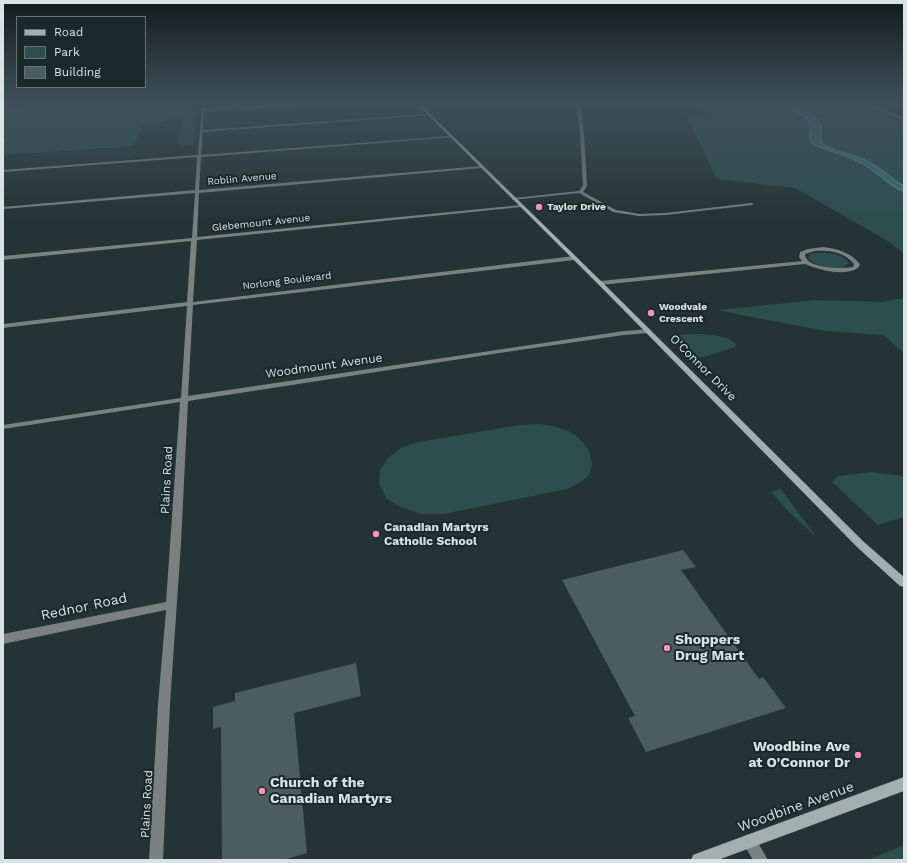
<!DOCTYPE html>
<style>
body{margin:0}
#map{position:relative;width:907px;height:863px;overflow:hidden;background:#243333;font-family:"Work Sans",sans-serif}
canvas{display:block}
.frame{position:absolute;inset:0;border:4px solid #dae3e3;pointer-events:none}
.legend{position:absolute;left:16px;top:16px;width:130px;height:72px;box-sizing:border-box;background:#1a2929;border:1px solid #677373;margin:0;padding:5px 7px;list-style:none;font-size:12px;color:#dae3e3}
.legend li{display:flex;align-items:center;gap:8px;height:20px}
.legend b{width:20px;border:1px solid #677373}
</style>
<div id="map">
<canvas width="907" height="863"></canvas>
<div class="frame"></div>
<ul class="legend">
<li><b style="height:5px;background:#a3afaf"></b>Road</li>
<li><b style="height:11px;background:#2c4e4f"></b>Park</li>
<li><b style="height:11px;background:#4c5d5d"></b>Building</li>
</ul>
</div>
<script>
const context = document.querySelector('canvas').getContext('2d');
context.lineJoin = 'round';
function fill(path, color) { context.fillStyle = color; context.fill(path, 'evenodd'); }
function stroke(path, color, width, dash) { context.strokeStyle = color; context.lineWidth = width; context.lineCap = dash ? 'butt' : 'round'; context.setLineDash(dash || []); context.stroke(path); }
function write(font, color, halo, rows, align = 'center') {
  context.font = font + ' "Work Sans",sans-serif'; context.lineWidth = 4; context.setLineDash([]); context.textBaseline = 'middle'; context.strokeStyle = halo; context.fillStyle = color; for (const [text, x, y, turn = 0] of rows) {
    context.save(); context.translate(x, y); context.rotate((+turn || 0) * Math.PI / 180); context.textAlign = isNaN(turn) ? turn : align; if (halo) context.strokeText(text, 0, 0); context.fillText(text, 0, 0); context.restore();
  }
}
fill(new Path2D(`
 M 165,102 L 197,102 L 194,136 L 191,136 L 194,137 L 193,145 L 181,146 L 181,144 L 178,144 L 182,119 L 172,119 L 161,122 L 160,125 L 142,126 L 134,146 L 3,155 L 3,140 L 7,136 L 3,136 L 3,109 L 23,109 L 22,110 L 32,109 L 37,107 L 63,106 L 62,108 Z
 M 694,102 L 858,102 L 871,107 L 875,111 L 904,120 L 904,254 L 888,241 L 795,188 L 717,179 L 686,115 L 707,115 Z
 M 814,253 C 825,252 843,253 849,263 C 840,273 817,267 808,259 L 810,254 Z
 M 904,298 L 904,353 L 883,335 L 826,331 L 746,316 L 718,310 L 815,300 L 881,302 Z
 M 699,334 C 711,335 727,335 736,344 L 735,347 L 700,358 L 675,335 Z
 M 540,424 C 551,426 565,428 575,435 C 586,443 596,459 590,473 C 585,481 575,485 567,489 L 444,514 L 421,514 L 400,507 L 386,498 L 379,484 L 380,470 L 388,458 L 401,448 L 418,442 L 519,425 Z
 M 872,472 L 904,476 L 904,517 L 878,525 L 832,482 L 839,476 Z
 M 781,489 L 817,538 L 789,512 L 771,492 Z
 M 904,845 L 904,860 L 868,860 Z`), '#2c4e4f');
const water = new Path2D(`
 M 761,102 C 778,102 812,108 821,124 L 821,143 C 833,151 851,154 865,160 C 882,167 889,178 904,186 L 904,192 C 886,184 875,169 857,161 C 843,154 827,151 813,144 L 810,140 L 810,125 L 807,118 L 791,110 Z`);
fill(water, '#357173');
stroke(water, '#669395', 1);
fill(new Path2D(`
 M 683,550 L 696,567 L 681,570 L 759,679 L 763,677 L 786,708 L 646,752 L 628,718 L 635,716 L 562,580 Z
 M 356,663 L 361,696 L 294,713 L 307,853 L 283,860 L 222,860 L 221,727 L 213,729 L 213,707 L 235,701 L 235,693 Z`), '#4c5d5d');
fill(new Path2D(`
 M 202,102 L 205,102 L 204,109 L 332,102 L 204,111 L 203,130 L 429,114 L 431,115 L 203,132 L 201,155 L 452,136 L 454,137 L 201,157 L 199,190 L 482,166 L 484,167 L 482,168 L 199,193 L 197,237 L 521,205 L 523,206 L 521,207 L 197,240 L 193,302 L 574,256 L 577,258 L 574,260 L 193,305 L 188,396 L 624,331 L 649,329 L 652,331 L 649,333 L 624,335 L 506,352 L 188,401 L 181,543 L 170,704 L 163,860 L 149,860 L 158,704 L 166,610 L 3,644 L 3,634 L 166,602 L 180,402 L 3,429 L 3,425 L 181,398 L 187,306 L 3,328 L 3,324 L 187,302 L 191,241 L 3,260 L 3,256 L 192,238 L 195,193 L 3,209 L 3,207 L 195,190 L 197,157 L 3,172 L 3,170 L 198,155 Z
 M 416,102 L 438,102 L 417,104 Z
 M 576,102 L 580,102 L 584,134 L 587,186 L 583,192 L 616,210 L 639,214 L 665,213 L 752,203 L 754,204 L 752,205 L 665,215 L 639,216 L 613,212 L 579,193 L 512,200 L 512,199 L 514,198 L 579,191 L 583,186 L 580,134 Z
 M 861,102 L 865,102 L 904,118 L 904,120 Z
 M 823,247 C 838,249 850,252 860,264 L 858,268 C 843,277 820,270 805,264 L 600,285 L 597,283 L 600,281 L 802,261 L 799,257 L 800,252 L 808,249 ZM 815,251 C 830,250 844,252 854,264 L 853,267 C 842,269 805,269 805,254 Z
 M 749,834 L 754,836 L 768,860 L 753,860 L 742,841 L 744,836 Z`), '#798181');
fill(new Path2D(`
 M 415,102 L 418,102 L 602,282 L 864,542 L 904,577 L 904,587 L 900,586 L 858,548 L 598,284 Z
 M 904,777 L 904,791 L 718,860 L 691,860 L 693,855 L 698,853 Z`), '#a3afaf');
const sky = context.createLinearGradient(0, 0, 0, 223);
sky.addColorStop(0, '#141c1c');
sky.addColorStop(0.46, '#3f505b');
sky.addColorStop(1, '#3f505b00');
context.fillStyle = sky;
context.fillRect(0, 0, 907, 223);
for (const [x, y, r, color] of [
 [539,207,4,"#fa8fc6"],
 [651,313,4,"#fa8fc6"],
 [376,534,4,"#fa8fc6"],
 [667,648,4,"#fa8fc6"],
 [858,755,4,"#fa8fc6"],
 [262,791,4,"#fa8fc6"]
]) { const dot = new Path2D(); dot.arc(x, y, r, 0, 2 * Math.PI); context.fillStyle = color; context.fill(dot); stroke(dot, '#1a2929', 1.5); }
write('10px', '#dae3e3', '#1a2929', [
 ["Roblin Avenue",242,179,-5],
 ["Glebemount Avenue",261,223,-6],
 ["Norlong Boulevard",287,281,-7]
]);
write('bold 10px', '#dae3e3', '#1a2929', [
 ["Taylor Drive",547,207],
 ["Woodvale",659,307],
 ["Crescent",659,319]
], 'left');
write('12px', '#dae3e3', '#1a2929', [
 ["Woodmount Avenue",324,366,-8],
 ["O'Connor Drive",703,368,45],
 ["Plains Road",167,480,-87],
 ["Plains Road",147,804,-87]
]);
write('bold 12px', '#dae3e3', '#1a2929', [
 ["Canadian Martyrs",384,527],
 ["Catholic School",384,541]
], 'left');
write('14px', '#dae3e3', '#1a2929', [
 ["Rednor Road",84,607,-12],
 ["Woodbine Avenue",796,807,-20]
]);
write('bold 14px', '#dae3e3', '#1a2929', [
 ["Shoppers",675,640],
 ["Drug Mart",675,656],
 ["Woodbine Ave",850,747,"right"],
 ["at O'Connor Dr",850,763,"right"],
 ["Church of the",270,783],
 ["Canadian Martyrs",270,799]
], 'left');
</script>
